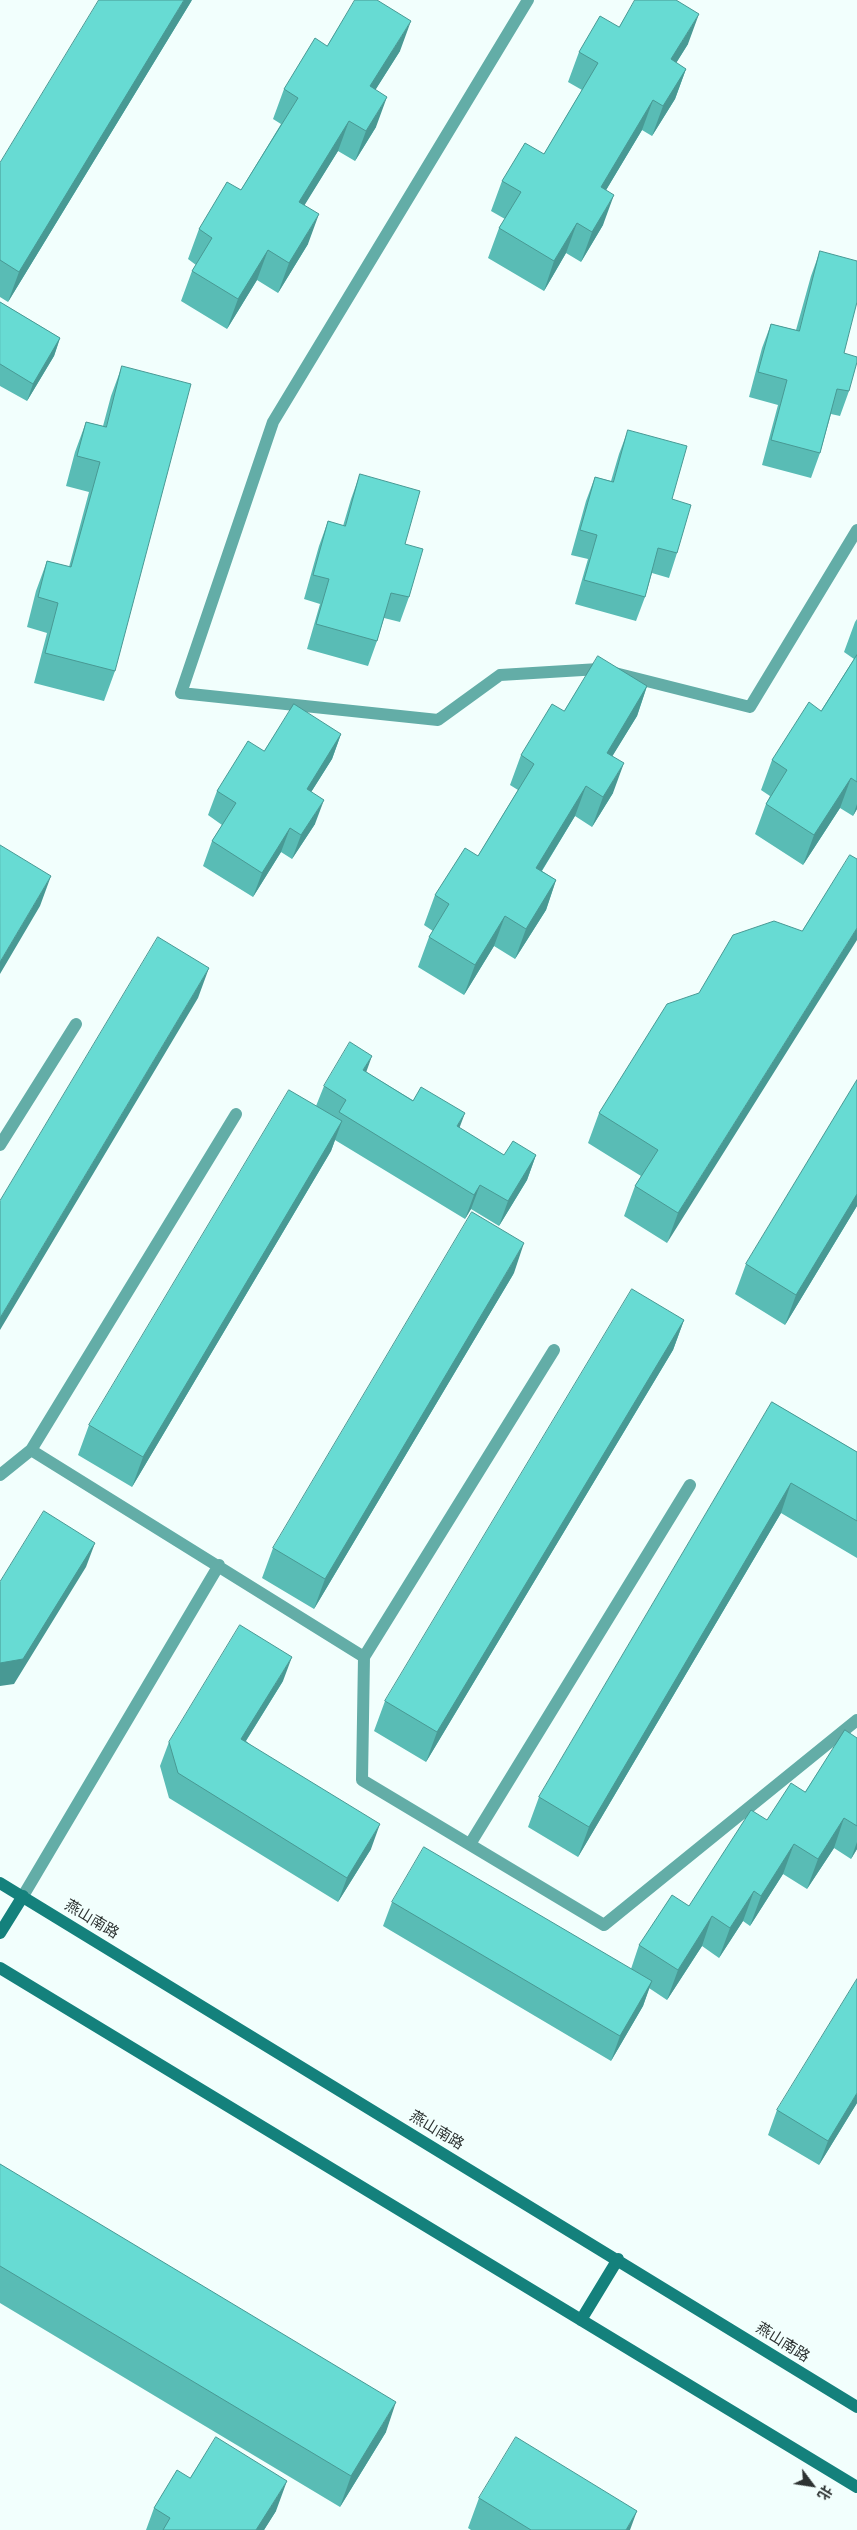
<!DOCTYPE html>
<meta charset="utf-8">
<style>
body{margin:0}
#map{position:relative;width:857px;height:2530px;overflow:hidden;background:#f2fffd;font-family:Ubuntu,"Noto Sans SC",sans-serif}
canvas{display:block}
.north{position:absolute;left:787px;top:2460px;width:50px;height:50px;-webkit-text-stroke:4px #f2fffd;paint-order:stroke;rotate:121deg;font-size:14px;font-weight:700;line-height:20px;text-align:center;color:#2d3332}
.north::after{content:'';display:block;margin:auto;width:18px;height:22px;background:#2d3332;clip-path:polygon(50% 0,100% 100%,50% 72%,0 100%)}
</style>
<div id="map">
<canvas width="857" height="2530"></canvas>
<div class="north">北</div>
</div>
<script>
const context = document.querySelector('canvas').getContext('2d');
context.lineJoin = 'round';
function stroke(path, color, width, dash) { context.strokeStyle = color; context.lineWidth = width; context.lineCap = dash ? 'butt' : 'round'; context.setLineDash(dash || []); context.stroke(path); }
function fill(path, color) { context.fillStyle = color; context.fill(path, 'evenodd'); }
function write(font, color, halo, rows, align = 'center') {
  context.font = font + ' Ubuntu,"Noto Sans SC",sans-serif'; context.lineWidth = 4.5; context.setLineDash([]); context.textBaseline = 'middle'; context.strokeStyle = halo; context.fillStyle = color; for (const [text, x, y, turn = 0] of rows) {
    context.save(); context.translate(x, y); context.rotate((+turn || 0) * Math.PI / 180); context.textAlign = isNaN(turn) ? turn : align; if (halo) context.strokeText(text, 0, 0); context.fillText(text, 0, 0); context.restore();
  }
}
stroke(new Path2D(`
 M 528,0 L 273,422 L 181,693 L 438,720 L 500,675 L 599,669 L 750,707 L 857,530
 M 0,1145 L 76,1024
 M 31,1450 L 236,1114
 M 0,1475 L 31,1450 L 364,1657 L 362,1780 L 604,1925 L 857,1720
 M 364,1657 L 554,1350
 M 470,1844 L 690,1485
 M 23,1896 L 219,1565`), '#63ada7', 12);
stroke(new Path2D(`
 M 0,1883 L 857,2407
 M 0,1933 L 23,1896
 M 0,1968 L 857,2487
 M 581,2320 L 618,2259`), '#14817c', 12);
fill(new Path2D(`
 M 192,0 L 8,302 L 0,297 L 0,163 Z
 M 619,27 L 688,44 L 676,63 L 686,69 L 675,99 L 652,136 L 642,130 L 606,190 L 603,225 L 581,262 L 566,253 L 544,291 L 488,258 L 499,228 L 505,219 L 491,211 L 502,181 L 544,154 L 582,90 L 568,82 L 579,52 Z
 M 327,46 L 400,51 L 375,90 L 376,127 L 355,161 L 338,151 L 304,205 L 308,244 L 278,293 L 257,280 L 227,329 L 181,301 L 192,271 L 196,265 L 188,259 L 199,229 L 241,190 L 281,124 L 273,119 L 284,89 Z
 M 820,251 L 844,353 L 849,391 L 840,416 L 831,414 L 820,453 L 811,478 L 762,465 L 778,405 L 749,397 L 762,348 L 771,324 L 796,330 L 811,276 Z
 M 0,302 L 60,338 L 54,356 L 27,401 L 0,386 Z
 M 122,366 L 115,671 L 104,701 L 34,683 L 47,633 L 27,627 L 36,591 L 47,561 L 69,567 L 89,492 L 66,486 L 75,452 L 86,422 L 103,426 L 111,396 Z
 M 628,430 L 672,499 L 677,553 L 669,578 L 652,573 L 645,597 L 636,621 L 575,604 L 588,559 L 571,555 L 586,501 L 595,477 L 611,481 L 619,454 Z
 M 360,474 L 405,544 L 409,597 L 400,622 L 384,618 L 377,641 L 368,666 L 307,649 L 320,604 L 304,599 L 319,546 L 328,521 L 343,526 L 351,499 Z
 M 857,619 L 857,809 L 853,816 L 840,808 L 803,865 L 755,834 L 766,804 L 770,796 L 761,790 L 772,760 L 821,711 L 854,659 L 844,652 L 855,622 Z
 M 647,686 L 637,716 L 612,756 L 613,793 L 592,827 L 575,816 L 542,871 L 556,880 L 546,910 L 515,959 L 494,946 L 464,995 L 418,967 L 429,937 L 433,931 L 424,925 L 435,895 L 478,856 L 518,790 L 510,785 L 521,755 L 564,711 Z
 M 341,734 L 332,759 L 311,792 L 315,824 L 292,859 L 281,852 L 253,897 L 203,866 L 212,841 L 222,825 L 208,815 L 217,791 L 264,751 Z
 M 802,931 L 667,1243 L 624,1216 L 635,1186 L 641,1176 L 588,1143 L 599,1113 L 699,993 Z
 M 366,1072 L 504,1155 L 536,1155 L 527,1180 L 499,1226 L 471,1209 L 465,1219 L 335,1140 L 331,1151 L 132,1487 L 78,1455 L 89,1425 L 316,1106 L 324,1086 Z
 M 857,1080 L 857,1206 L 785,1325 L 735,1294 L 746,1264 Z
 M 514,1273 L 314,1609 L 262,1578 L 273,1548 Z
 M 684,1320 L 673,1350 L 426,1762 L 374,1731 L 385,1701 Z
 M 772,1402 L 857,1452 L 857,1558 L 781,1513 L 578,1857 L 528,1827 L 539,1797 Z
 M 283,1681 L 246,1741 L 371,1849 L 338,1902 L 169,1798 L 160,1766 L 169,1742 Z
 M 857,1738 L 857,1849 L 851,1859 L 834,1848 L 807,1889 L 783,1874 L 750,1926 L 743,1921 L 719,1958 L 702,1946 L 667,2000 L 649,1988 L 643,2006 L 611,2061 L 383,1926 L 392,1902 L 631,1969 L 639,1945 L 689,1906 L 767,1820 L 805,1792 Z
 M 857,2103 L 819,2165 L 768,2135 L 777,2110 Z
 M 0,2164 L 386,2432 L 340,2507 L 0,2303 Z
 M 190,2478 L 276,2511 L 264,2530 L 146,2530 L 154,2508 Z
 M 479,2498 L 630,2530 L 471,2530 L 468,2528 Z`), '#59bcb5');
fill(new Path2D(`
 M 184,0 L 192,0 L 8,302 L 19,272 Z
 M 699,14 L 688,44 L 660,89 L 671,59 Z
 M 411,21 L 400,51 L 359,116 L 370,86 Z
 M 686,69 L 675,99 L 652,136 L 663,106 Z
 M 387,97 L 376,127 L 355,161 L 366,131 Z
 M 653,100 L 642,130 L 590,217 L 601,187 Z
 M 349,121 L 338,151 L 288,232 L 299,202 Z
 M 614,195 L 603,225 L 581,262 L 592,232 Z
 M 319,214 L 308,244 L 278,293 L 289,263 Z
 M 577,223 L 566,253 L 544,291 L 554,261 Z
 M 268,250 L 257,280 L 227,329 L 238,299 Z
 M 60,338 L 54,356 L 27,401 L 33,384 Z
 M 647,686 L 637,716 L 596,783 L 607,753 Z
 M 341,734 L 332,759 L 298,813 L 307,789 Z
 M 624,763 L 613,793 L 592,827 L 603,797 Z
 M 851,778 L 840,808 L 803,865 L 814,835 Z
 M 586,786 L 575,816 L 525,898 L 536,868 Z
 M 324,800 L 315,824 L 292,859 L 301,835 Z
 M 857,804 L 857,809 L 853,816 Z
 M 290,828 L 281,852 L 253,897 L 262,873 Z
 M 51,876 L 40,906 L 0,974 L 0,962 Z
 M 556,880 L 546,910 L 515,959 L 526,929 Z
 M 505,916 L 494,946 L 464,995 L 475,965 Z
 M 857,928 L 857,940 L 667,1243 L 678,1213 Z
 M 209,968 L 198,998 L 0,1330 L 0,1318 Z
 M 372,1056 L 363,1081 L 363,1070 Z
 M 465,1113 L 456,1137 L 457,1126 Z
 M 342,1121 L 331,1151 L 132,1487 L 143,1457 Z
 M 536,1155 L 527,1180 L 499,1226 L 508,1201 Z
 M 480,1185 L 471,1209 L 465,1219 L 474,1195 Z
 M 857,1194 L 857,1206 L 785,1325 L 796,1295 Z
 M 524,1243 L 514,1273 L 314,1609 L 325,1579 Z
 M 684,1320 L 673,1350 L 426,1762 L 437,1732 Z
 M 791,1483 L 781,1513 L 578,1857 L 589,1827 Z
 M 95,1543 L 86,1567 L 14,1684 L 0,1686 L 0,1663 Z
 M 292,1657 L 283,1681 L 232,1763 L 241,1739 Z
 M 844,1818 L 834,1848 L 807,1889 L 818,1859 Z
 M 380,1824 L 371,1849 L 338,1902 L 347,1878 Z
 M 857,1842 L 857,1849 L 851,1859 Z
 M 794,1844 L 783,1874 L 750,1926 L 761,1896 Z
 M 754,1891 L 743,1921 L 719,1958 L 730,1928 Z
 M 712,1916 L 702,1946 L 667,2000 L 678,1970 Z
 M 652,1981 L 643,2006 L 611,2061 L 620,2036 Z
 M 857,2093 L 857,2103 L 819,2165 L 828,2141 Z
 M 396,2402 L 386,2432 L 340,2507 L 351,2476 Z
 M 287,2481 L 276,2511 L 264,2530 L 256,2530 Z
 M 637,2511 L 630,2530 L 626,2530 Z`), '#489994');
const building = new Path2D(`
 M 99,0 L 184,0 L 19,272 L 0,260 L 0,163 Z
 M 355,0 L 377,0 L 411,21 L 370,86 L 387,97 L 366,131 L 349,121 L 299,202 L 319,214 L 289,263 L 268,250 L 238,299 L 192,271 L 212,238 L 199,229 L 227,182 L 241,190 L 298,98 L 284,89 L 315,38 L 327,46 Z
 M 635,0 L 676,0 L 699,14 L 671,59 L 686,69 L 663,106 L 653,100 L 601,187 L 614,195 L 592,232 L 577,223 L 554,261 L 499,228 L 521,192 L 502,181 L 525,143 L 544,154 L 598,63 L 579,52 L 600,16 L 619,27 Z
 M 820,251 L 857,261 L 857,302 L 844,353 L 857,357 L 857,362 L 849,391 L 837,389 L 820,453 L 771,440 L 787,380 L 758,372 L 771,324 L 799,331 Z
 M 0,302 L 60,338 L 33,384 L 0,364 Z
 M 122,366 L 191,384 L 115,671 L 45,653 L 58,603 L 38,597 L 47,561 L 71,567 L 100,462 L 77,456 L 86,422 L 106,427 Z
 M 628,430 L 687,446 L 672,499 L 691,505 L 677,553 L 658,548 L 645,597 L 584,580 L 597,535 L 580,530 L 595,477 L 613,482 Z
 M 360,474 L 420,491 L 405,544 L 423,549 L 409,597 L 391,593 L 377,641 L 316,624 L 329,579 L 313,575 L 328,521 L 345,526 Z
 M 857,655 L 857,782 L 851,778 L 814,835 L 766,804 L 787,770 L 772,760 L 809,702 L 821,711 Z
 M 598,656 L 647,686 L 607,753 L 624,763 L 603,797 L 586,786 L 536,868 L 556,880 L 526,929 L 505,916 L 475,965 L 429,937 L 449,904 L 435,895 L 465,848 L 478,856 L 534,764 L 521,755 L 552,704 L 564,711 Z
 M 294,704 L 341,734 L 307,789 L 324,800 L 301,835 L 290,828 L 262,873 L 212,841 L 236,803 L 217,791 L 248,741 L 264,751 Z
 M 0,845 L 51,876 L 0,962 Z
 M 850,855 L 857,859 L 857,928 L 678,1213 L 635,1186 L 658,1150 L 599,1113 L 667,1004 L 699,993 L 733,935 L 774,921 L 802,931 Z
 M 158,937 L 209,968 L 0,1318 L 0,1201 Z
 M 350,1042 L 372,1056 L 363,1070 L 413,1101 L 421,1087 L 465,1113 L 457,1126 L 504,1155 L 513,1141 L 536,1155 L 508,1201 L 480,1185 L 474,1195 L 339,1112 L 346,1100 L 324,1086 Z
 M 857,1080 L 857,1194 L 796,1295 L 746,1264 Z
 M 289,1090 L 342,1121 L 143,1457 L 89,1425 Z
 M 472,1212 L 524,1243 L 325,1579 L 273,1548 Z
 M 632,1289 L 684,1320 L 437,1732 L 385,1701 Z
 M 772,1402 L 857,1452 L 857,1521 L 791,1483 L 589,1827 L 539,1797 Z
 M 44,1511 L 95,1543 L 23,1659 L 0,1663 L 0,1582 Z
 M 240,1625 L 292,1657 L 241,1739 L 380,1824 L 347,1878 L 178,1773 L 169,1742 Z
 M 845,1730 L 857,1738 L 857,1826 L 844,1818 L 818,1859 L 794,1844 L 761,1896 L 754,1891 L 730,1928 L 712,1916 L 678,1970 L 639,1945 L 672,1895 L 689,1906 L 751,1810 L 767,1820 L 791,1783 L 805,1792 Z
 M 424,1847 L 652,1981 L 620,2036 L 392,1902 Z
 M 857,1979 L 857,2093 L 828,2141 L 777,2110 Z
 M 0,2164 L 396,2402 L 351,2476 L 0,2266 Z
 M 216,2437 L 287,2481 L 256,2530 L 163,2530 L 170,2518 L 154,2508 L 177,2470 L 190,2478 Z
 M 516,2437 L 637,2511 L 626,2530 L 531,2530 L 479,2498 Z`);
fill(building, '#67dbd3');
stroke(building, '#489994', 1);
write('15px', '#2d3332', '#f2fffd', [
 ["燕山南路",92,1919,31],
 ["燕山南路",437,2130,31],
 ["燕山南路",783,2342,32]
]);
</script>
